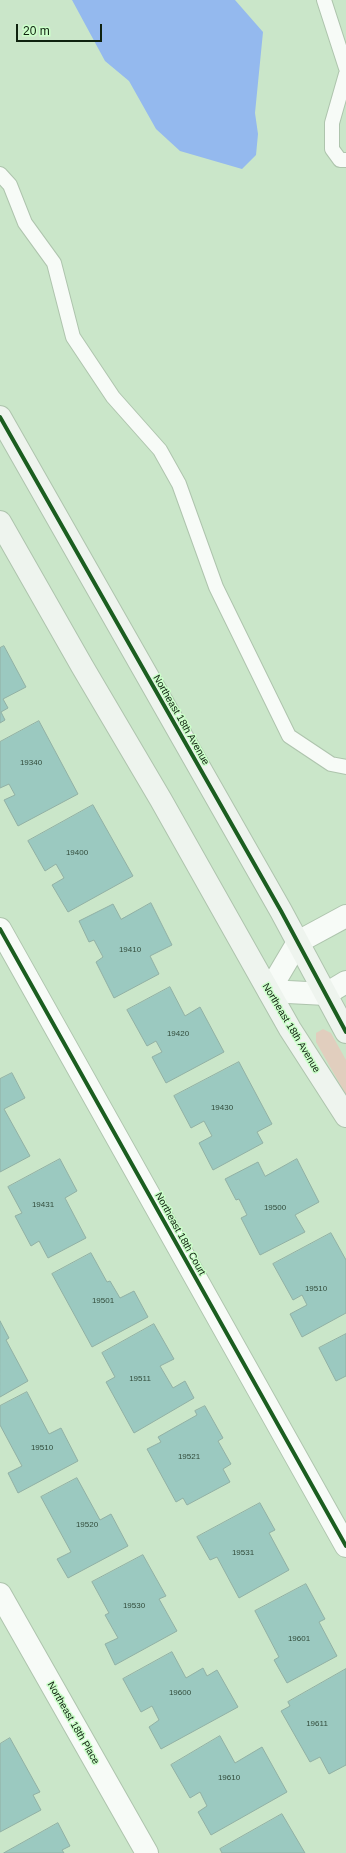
<!DOCTYPE html>
<style>
body{margin:0}
#map{position:relative;width:346px;height:1853px;overflow:hidden;background:#cae6c9;font-family:Arial,sans-serif}
canvas{display:block}
.scale{position:absolute;left:16px;top:24px;width:86px;height:18px;box-sizing:border-box;border:2px solid #0f220f;border-top:0;padding-left:5px;font-size:12px;line-height:14px;white-space:nowrap;color:#0f220f;-webkit-text-stroke:3px #ccffca;paint-order:stroke}
</style>
<div id="map">
<canvas width="346" height="1853"></canvas>
<div class="scale">20 m</div>
</div>
<script>
const context = document.querySelector('canvas').getContext('2d');
context.lineJoin = 'round';
function fill(path, color) { context.fillStyle = color; context.fill(path, 'evenodd'); }
function stroke(path, color, width, dash) { context.strokeStyle = color; context.lineWidth = width; context.lineCap = dash ? 'butt' : 'round'; context.setLineDash(dash || []); context.stroke(path); }
function write(font, color, halo, rows, align = 'center') {
  context.font = font + ' Arial,sans-serif'; context.lineWidth = 3; context.setLineDash([]); context.textBaseline = 'middle'; context.strokeStyle = halo; context.fillStyle = color; for (const [text, x, y, turn = 0] of rows) {
    context.save(); context.translate(x, y); context.rotate((+turn || 0) * Math.PI / 180); context.textAlign = isNaN(turn) ? turn : align; if (halo) context.strokeText(text, 0, 0); context.fillText(text, 0, 0); context.restore();
  }
}
fill(new Path2D(`
 M 323,1029 L 331,1033 L 346,1060 L 346,1095 L 316,1042 L 316,1033 Z`), '#e1cebe');
fill(new Path2D(`
 M 72,0 L 235,0 L 263,32 L 255,113 L 258,134 L 256,155 L 242,169 L 180,151 L 156,129 L 129,81 L 105,61 Z`), '#94b9ee');
const building = new Path2D(`
 M 4,646 L 26,687 L 3,699 L 8,708 L 1,712 L 5,720 L 0,723 L 0,648 Z
 M 39,721 L 78,794 L 18,826 L 4,800 L 15,795 L 9,784 L 0,788 L 0,742 Z
 M 93,805 L 133,876 L 68,912 L 52,885 L 64,878 L 56,864 L 45,871 L 28,841 Z
 M 151,903 L 172,945 L 150,956 L 159,974 L 114,998 L 96,962 L 103,957 L 94,940 L 89,942 L 79,921 L 113,904 L 121,919 Z
 M 170,987 L 185,1016 L 200,1007 L 224,1052 L 166,1083 L 152,1057 L 162,1052 L 156,1041 L 147,1046 L 127,1010 Z
 M 239,1062 L 272,1124 L 257,1132 L 263,1143 L 213,1170 L 199,1143 L 212,1136 L 204,1121 L 191,1128 L 174,1096 Z
 M 12,1073 L 25,1098 L 4,1109 L 30,1156 L 0,1172 L 0,1079 Z
 M 60,1159 L 77,1191 L 65,1198 L 86,1238 L 48,1258 L 39,1241 L 31,1246 L 15,1216 L 22,1213 L 8,1187 Z
 M 297,1159 L 319,1202 L 295,1215 L 305,1232 L 260,1255 L 241,1218 L 247,1215 L 239,1199 L 236,1200 L 225,1179 L 258,1162 L 265,1176 Z
 M 331,1233 L 346,1260 L 346,1313 L 302,1337 L 290,1314 L 307,1305 L 302,1295 L 293,1300 L 273,1264 Z
 M 91,1253 L 107,1282 L 110,1281 L 120,1298 L 134,1291 L 148,1317 L 92,1347 L 52,1274 Z
 M 0,1321 L 9,1338 L 6,1340 L 28,1381 L 0,1397 Z
 M 154,1324 L 174,1359 L 160,1366 L 173,1388 L 185,1381 L 194,1398 L 134,1433 L 106,1382 L 115,1377 L 102,1353 Z
 M 346,1334 L 346,1376 L 336,1381 L 319,1348 Z
 M 27,1392 L 49,1434 L 61,1428 L 78,1461 L 18,1493 L 8,1473 L 22,1466 L 0,1425 L 0,1406 Z
 M 205,1406 L 223,1438 L 218,1441 L 231,1464 L 223,1469 L 230,1482 L 187,1505 L 183,1498 L 176,1502 L 147,1449 L 161,1442 L 158,1437 L 197,1415 L 195,1411 Z
 M 77,1478 L 100,1520 L 111,1514 L 128,1546 L 68,1578 L 57,1559 L 71,1552 L 41,1497 Z
 M 260,1503 L 275,1530 L 269,1533 L 289,1570 L 239,1598 L 217,1557 L 210,1560 L 197,1537 Z
 M 143,1555 L 166,1596 L 159,1599 L 177,1631 L 115,1665 L 105,1644 L 118,1638 L 105,1615 L 109,1613 L 92,1582 Z
 M 306,1584 L 325,1619 L 319,1622 L 337,1656 L 287,1683 L 274,1660 L 279,1657 L 255,1611 Z
 M 172,1652 L 186,1678 L 203,1668 L 207,1676 L 217,1670 L 238,1707 L 161,1749 L 149,1727 L 159,1720 L 152,1706 L 141,1712 L 123,1679 Z
 M 346,1669 L 346,1765 L 329,1774 L 320,1757 L 310,1762 L 281,1711 L 290,1706 L 288,1702 Z
 M 220,1736 L 235,1763 L 262,1747 L 287,1792 L 211,1835 L 198,1812 L 207,1806 L 200,1792 L 190,1798 L 171,1765 Z
 M 10,1738 L 40,1792 L 33,1795 L 41,1810 L 0,1832 L 0,1744 Z
 M 282,1814 L 305,1853 L 222,1853 L 220,1849 Z
 M 58,1823 L 70,1846 L 62,1850 L 64,1853 L 4,1853 Z`);
fill(building, '#9bc9c0');
stroke(building, '#91b0a4', 1);
const lane = new Path2D(`
 M 324,0 L 346,68
 M 346,74 L 332,123 L 332,149 L 340,160 L 346,160
 M 0,174 L 10,185 L 25,223 L 54,263 L 73,337 L 113,397 L 160,450 L 179,484 L 216,587 L 289,736 L 331,764 L 346,767`);
const street = new Path2D(`
 M 346,916 L 298,942 L 269,991 L 326,994 L 346,982
 M 0,929 L 346,1546
 M 0,1594 L 147,1853`);
const secondary = new Path2D(`
 M 0,417 L 281,911 L 346,1032
 M 0,522 L 82,666 L 161,800 L 290,1029 L 346,1116`);
stroke(lane, '#aec4ad', 16);
stroke(street, '#aec4ad', 24);
stroke(secondary, '#aec4ad', 24);
stroke(lane, '#f7fbf7', 14);
stroke(street, '#f7fbf7', 22);
stroke(secondary, '#eef4ee', 22);
stroke(new Path2D(`
 M 0,417 L 281,911 L 346,1032
 M 0,929 L 346,1546`), '#1b5e20', 4);
write('8px', '#324c3b', null, [
 ["19340",31,763],
 ["19400",77,853],
 ["19410",130,950],
 ["19420",178,1034],
 ["19430",222,1108],
 ["19431",43,1205],
 ["19500",275,1208],
 ["19510",316,1289],
 ["19501",103,1301],
 ["19511",140,1379],
 ["19510",42,1448],
 ["19521",189,1457],
 ["19520",87,1525],
 ["19531",243,1553],
 ["19530",134,1606],
 ["19601",299,1639],
 ["19600",180,1693],
 ["19611",317,1724],
 ["19610",229,1778]
]);
write('10px', '#0f220f', '#ccffca', [
 ["Northeast 18th Avenue",181,720,60],
 ["Northeast 18th Avenue",291,1028,59],
 ["Northeast 18th Court",180,1234,61],
 ["Northeast 18th Place",73,1723,60]
]);
</script>
